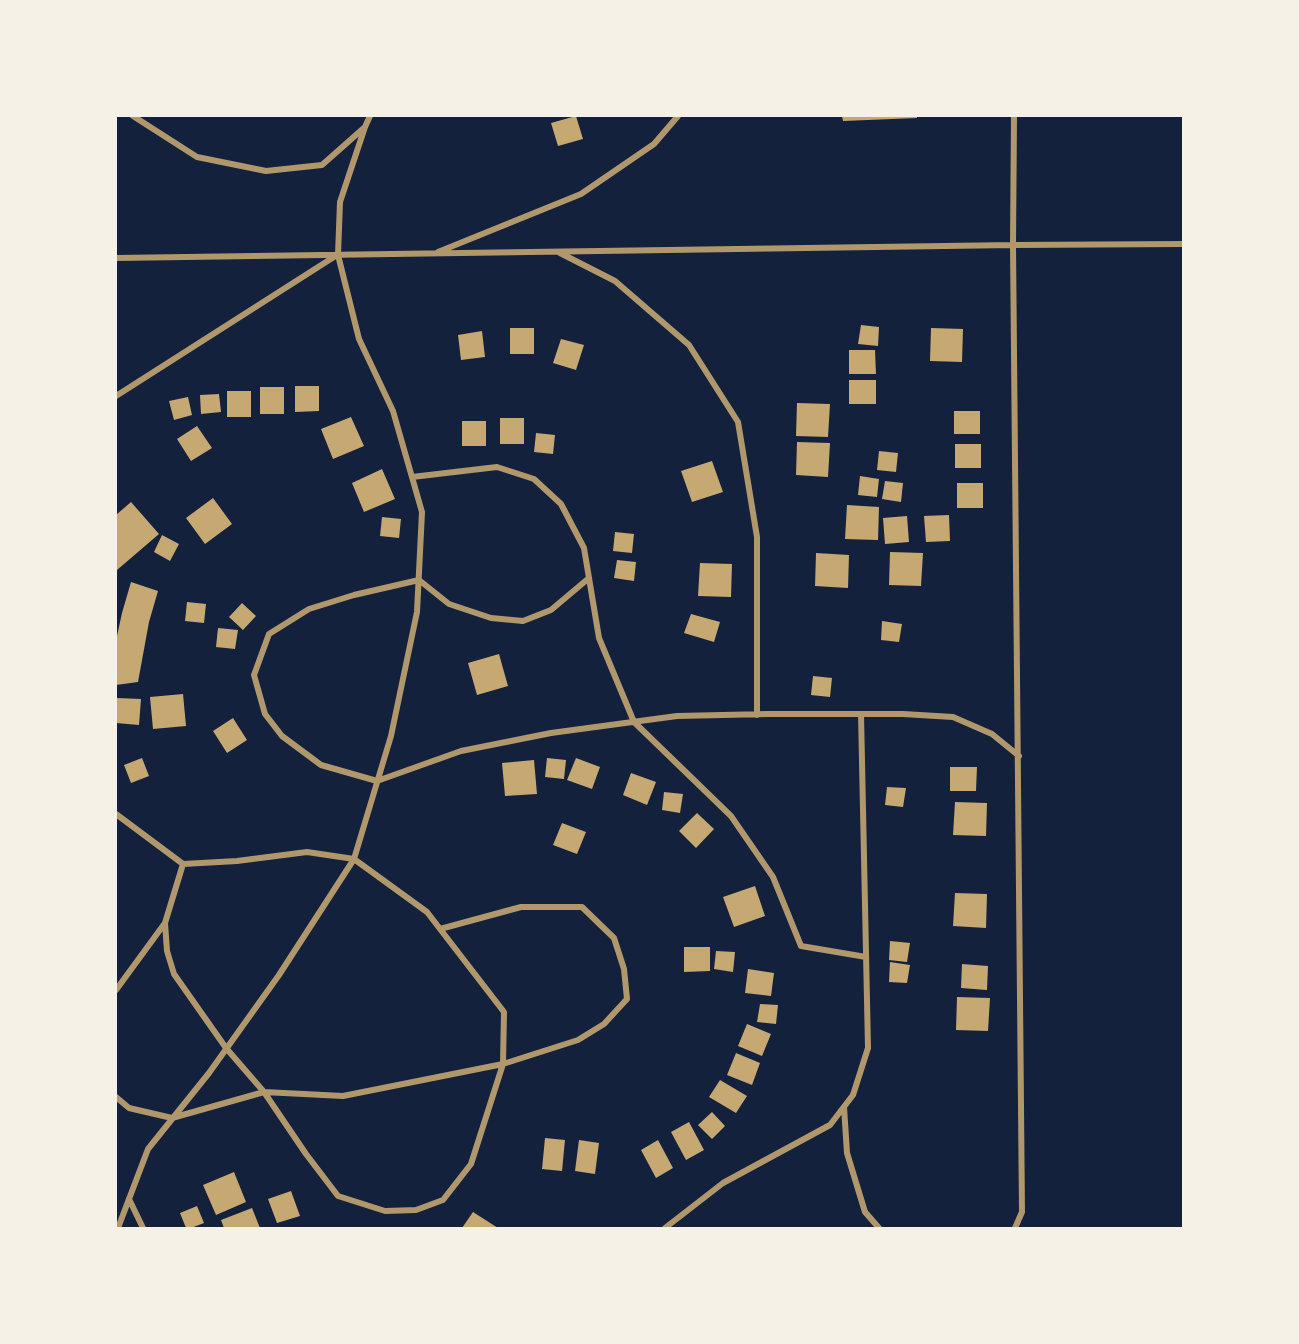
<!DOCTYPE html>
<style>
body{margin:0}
#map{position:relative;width:1299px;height:1344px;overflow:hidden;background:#14213d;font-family:"Times New Roman",serif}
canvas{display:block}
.frame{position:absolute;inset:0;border:117px solid #f6f1e7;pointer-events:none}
</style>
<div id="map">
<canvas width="1299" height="1344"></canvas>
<div class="frame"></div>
</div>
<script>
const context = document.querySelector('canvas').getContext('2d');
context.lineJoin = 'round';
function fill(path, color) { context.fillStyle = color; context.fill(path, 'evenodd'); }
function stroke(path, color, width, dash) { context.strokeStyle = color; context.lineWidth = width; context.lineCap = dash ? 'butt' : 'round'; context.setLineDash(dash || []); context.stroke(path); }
fill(new Path2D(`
 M 576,116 L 583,139 L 558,146 L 551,123 Z
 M 842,116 L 917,116 L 917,118 L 843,121 Z
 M 861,325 L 879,327 L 878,346 L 858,344 Z
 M 510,328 L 534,328 L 534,354 L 510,354 Z
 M 931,328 L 963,329 L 962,362 L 930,361 Z
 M 482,331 L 485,357 L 461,360 L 458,335 Z
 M 561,339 L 584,345 L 576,370 L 553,363 Z
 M 849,350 L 875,350 L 876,374 L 849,374 Z
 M 849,380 L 876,380 L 876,404 L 849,404 Z
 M 295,386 L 319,386 L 319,411 L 295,412 Z
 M 260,387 L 284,387 L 284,414 L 260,414 Z
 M 227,391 L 251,391 L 251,417 L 227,417 Z
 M 219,394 L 221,412 L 201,414 L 200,395 Z
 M 188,397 L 192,415 L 174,420 L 169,401 Z
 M 797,403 L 830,404 L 828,437 L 796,436 Z
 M 954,411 L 980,411 L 980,434 L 954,434 Z
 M 351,417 L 364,446 L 333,459 L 321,429 Z
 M 500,418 L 524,418 L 524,444 L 500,444 Z
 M 462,421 L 486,421 L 486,446 L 462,446 Z
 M 197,426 L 212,448 L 191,461 L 177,439 Z
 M 536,433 L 555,435 L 553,454 L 534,452 Z
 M 797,442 L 830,443 L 828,477 L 796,475 Z
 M 955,444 L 981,444 L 981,468 L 955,468 Z
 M 879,451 L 898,453 L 896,472 L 877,470 Z
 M 712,461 L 723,492 L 692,502 L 681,471 Z
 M 382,469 L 395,499 L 364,512 L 352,483 Z
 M 860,476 L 879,479 L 877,497 L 858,495 Z
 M 885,481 L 903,483 L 901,502 L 882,499 Z
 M 957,483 L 983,483 L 983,508 L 957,508 Z
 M 213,498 L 232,524 L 205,544 L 186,518 Z
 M 131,502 L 159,534 L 117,570 L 116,567 L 116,515 Z
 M 847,505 L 879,507 L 878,540 L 845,539 Z
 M 949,515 L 950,541 L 926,542 L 924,516 Z
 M 907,516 L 909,542 L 885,544 L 883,518 Z
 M 382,517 L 401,519 L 399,538 L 380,536 Z
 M 615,532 L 634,534 L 632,553 L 613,551 Z
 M 162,535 L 179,544 L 170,561 L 154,552 Z
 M 890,552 L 923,553 L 921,586 L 889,585 Z
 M 816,553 L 849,555 L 848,588 L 815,586 Z
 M 617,560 L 636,562 L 634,581 L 614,578 Z
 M 700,563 L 732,564 L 731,597 L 698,596 Z
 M 131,582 L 158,591 L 149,622 L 138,682 L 116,685 L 116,652 L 117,636 L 122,613 Z
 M 187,602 L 206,604 L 204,623 L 185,621 Z
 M 242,603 L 256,616 L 243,630 L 229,617 Z
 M 691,614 L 720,622 L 714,642 L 684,633 Z
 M 882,621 L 902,624 L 899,642 L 881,640 Z
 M 218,628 L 238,630 L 235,649 L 216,647 Z
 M 499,654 L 508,686 L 477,695 L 468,663 Z
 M 813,676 L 832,678 L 830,697 L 811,695 Z
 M 183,694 L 186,726 L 153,729 L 150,697 Z
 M 117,698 L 141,699 L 139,725 L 116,723 Z
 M 233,718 L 247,740 L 227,753 L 213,731 Z
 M 142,758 L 149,776 L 131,783 L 124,765 Z
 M 547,758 L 566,760 L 564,779 L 545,777 Z
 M 576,758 L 600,767 L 592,789 L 567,780 Z
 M 534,760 L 537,794 L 505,796 L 502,763 Z
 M 950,767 L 977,767 L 976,791 L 950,791 Z
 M 631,773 L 656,782 L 647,805 L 623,795 Z
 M 887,787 L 906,788 L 903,807 L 885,805 Z
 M 664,792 L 683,794 L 680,813 L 662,810 Z
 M 955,802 L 987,803 L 986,836 L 953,835 Z
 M 697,813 L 714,829 L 696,848 L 679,831 Z
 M 562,823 L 586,832 L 577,854 L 553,845 Z
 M 755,886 L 765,916 L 734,927 L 723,897 Z
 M 955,893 L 987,894 L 986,928 L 953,926 Z
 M 890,941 L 910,943 L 907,962 L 889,960 Z
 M 684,947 L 710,947 L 710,971 L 684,972 Z
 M 716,951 L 735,952 L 733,972 L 714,969 Z
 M 890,962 L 910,965 L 907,983 L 889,982 Z
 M 962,964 L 988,966 L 987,990 L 961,988 Z
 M 748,969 L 774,973 L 771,996 L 745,993 Z
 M 957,997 L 990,998 L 988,1031 L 956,1030 Z
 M 760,1004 L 778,1005 L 776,1024 L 757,1022 Z
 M 747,1024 L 771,1034 L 762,1056 L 738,1046 Z
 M 736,1053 L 760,1063 L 752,1085 L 727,1075 Z
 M 720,1080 L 747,1096 L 736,1113 L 709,1097 Z
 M 712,1112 L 725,1126 L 712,1139 L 698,1125 Z
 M 689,1122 L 704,1150 L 686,1160 L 671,1132 Z
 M 545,1138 L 565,1140 L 562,1171 L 542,1169 Z
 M 579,1140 L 599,1143 L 595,1174 L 575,1171 Z
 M 658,1140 L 673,1168 L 656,1178 L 641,1150 Z
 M 234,1172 L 246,1202 L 216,1215 L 203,1185 Z
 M 291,1191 L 300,1216 L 277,1223 L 268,1199 Z
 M 197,1206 L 204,1223 L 191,1228 L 186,1228 L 180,1213 Z
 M 252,1208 L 260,1228 L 224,1228 L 221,1220 Z
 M 473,1212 L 498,1228 L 462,1228 Z`), '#c6a872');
stroke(new Path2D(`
 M 133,116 L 197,157 L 266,171 L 322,165 L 365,127 L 370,116
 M 1014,116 L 1013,245 L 1022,1212 L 1015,1228
 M 438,252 L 581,194 L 654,144 L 678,116
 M 560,253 L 615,281 L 689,345 L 738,422 L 757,537 L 757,715
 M 116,258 L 1013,245 L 1184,244
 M 116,396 L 337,255
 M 412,477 L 497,467 L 534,479 L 561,504 L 584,548 L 599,638 L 634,722 L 731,816 L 773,877 L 801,946 L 866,957
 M 589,578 L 551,610 L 523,621 L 491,618 L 449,604 L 419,580 L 354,595 L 309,609 L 269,634 L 254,675 L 265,714 L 282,736 L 321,765 L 377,781 L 461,751 L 551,733 L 677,716 L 768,714 L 903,714 L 953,717 L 992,734 L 1019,756
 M 116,814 L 183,864 L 237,861 L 307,852 L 354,859 L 427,912 L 504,1012 L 503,1064 L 471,1164 L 443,1200 L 416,1210 L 385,1211 L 338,1196 L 306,1154 L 264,1092 L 226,1048 L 174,974 L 167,951 L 165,923 L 183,864
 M 116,990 L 165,923
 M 116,1097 L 129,1108 L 172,1118 L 264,1092 L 343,1096 L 503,1064 L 578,1040 L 604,1024 L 627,999 L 624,969 L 614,938 L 582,907 L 521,907 L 440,929
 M 844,1107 L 847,1153 L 865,1212 L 879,1228
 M 129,1199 L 143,1228
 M 118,1228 L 148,1149 L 209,1073 L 279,975 L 354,859 L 391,736 L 417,612 L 422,512 L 393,411 L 359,339 L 338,255 L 340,202 L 365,127
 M 665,1228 L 723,1183 L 830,1125 L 853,1095 L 868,1048 L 861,714`), '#b1986c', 6);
</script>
